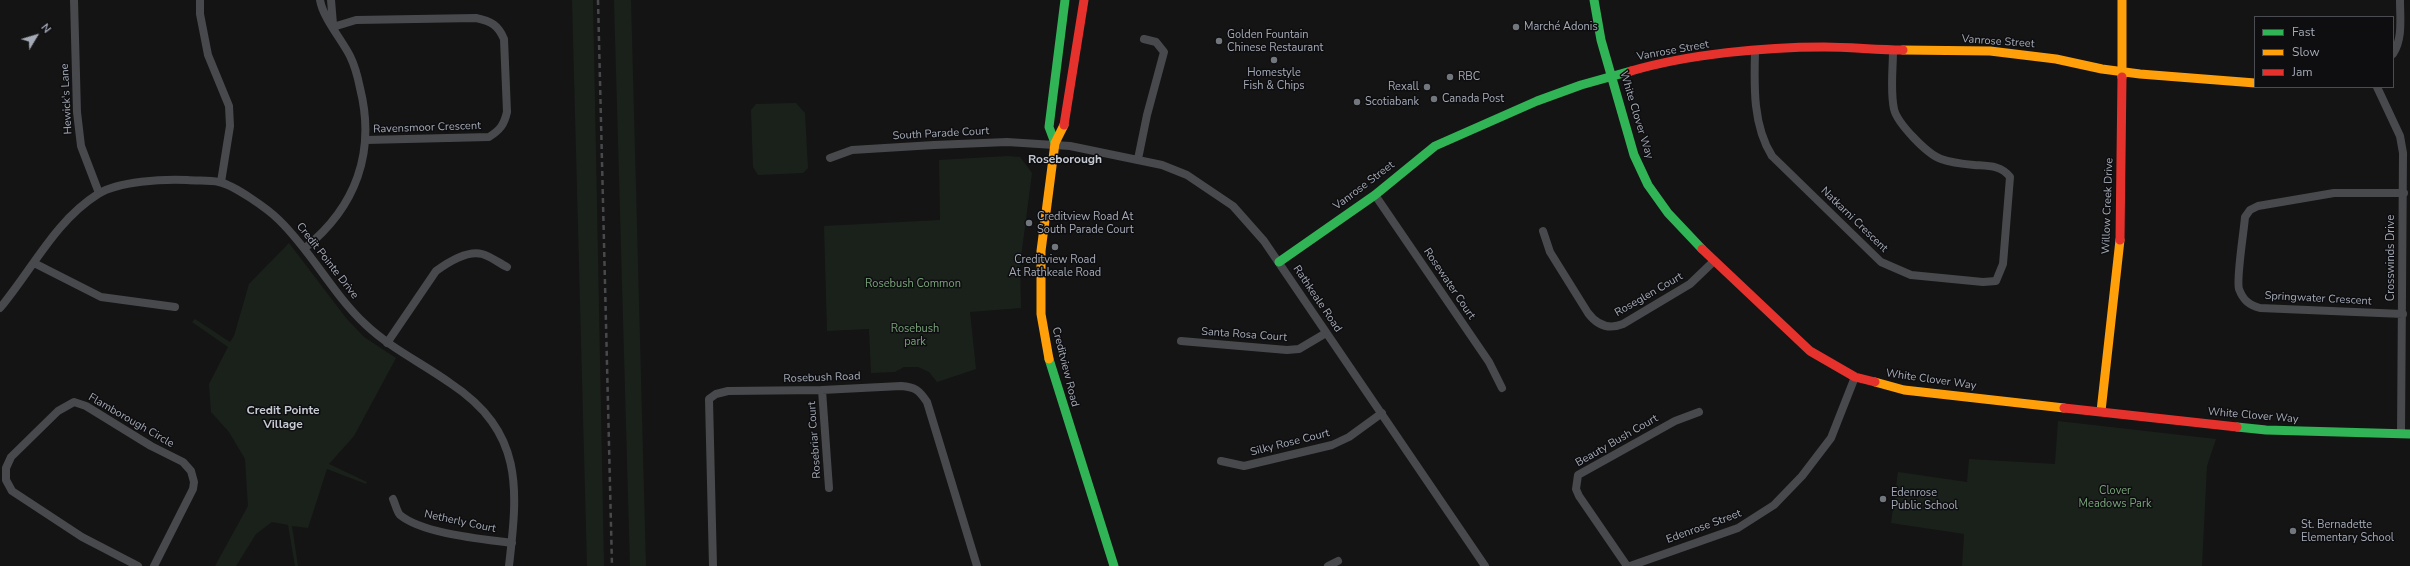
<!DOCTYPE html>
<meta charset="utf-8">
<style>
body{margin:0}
#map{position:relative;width:2410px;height:566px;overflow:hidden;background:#141414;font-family:"Nunito Sans",sans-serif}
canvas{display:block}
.legend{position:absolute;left:2254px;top:16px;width:140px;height:72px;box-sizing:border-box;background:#0e0e10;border:1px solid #4a4c52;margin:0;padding:5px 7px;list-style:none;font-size:12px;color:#a4aab6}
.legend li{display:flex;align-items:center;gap:8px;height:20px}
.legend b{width:20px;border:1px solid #4a4c52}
.north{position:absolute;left:16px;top:16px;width:40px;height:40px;-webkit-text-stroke:3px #0e0e10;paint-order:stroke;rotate:52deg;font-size:11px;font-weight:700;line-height:16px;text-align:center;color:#a4aab6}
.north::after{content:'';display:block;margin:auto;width:14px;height:18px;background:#a4aab6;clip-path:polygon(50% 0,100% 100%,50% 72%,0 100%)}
</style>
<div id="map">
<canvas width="2410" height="566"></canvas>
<ul class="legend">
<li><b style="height:5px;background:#30b455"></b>Fast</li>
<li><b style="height:5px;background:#ff9f0a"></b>Slow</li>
<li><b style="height:5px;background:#e5322d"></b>Jam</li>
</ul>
<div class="north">N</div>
</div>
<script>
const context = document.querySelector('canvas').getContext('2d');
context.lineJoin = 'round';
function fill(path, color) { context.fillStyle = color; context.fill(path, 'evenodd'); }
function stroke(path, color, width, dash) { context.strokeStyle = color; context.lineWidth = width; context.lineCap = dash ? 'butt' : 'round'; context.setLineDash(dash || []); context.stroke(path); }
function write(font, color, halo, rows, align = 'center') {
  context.font = font + ' "Nunito Sans",sans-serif'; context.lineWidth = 3; context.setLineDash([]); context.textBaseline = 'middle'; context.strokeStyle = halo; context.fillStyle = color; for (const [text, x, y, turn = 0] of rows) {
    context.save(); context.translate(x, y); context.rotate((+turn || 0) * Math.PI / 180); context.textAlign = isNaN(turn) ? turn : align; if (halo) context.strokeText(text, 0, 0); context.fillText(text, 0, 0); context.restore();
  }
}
fill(new Path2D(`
 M 572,0 L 593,0 L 604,566 L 587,566 Z
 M 614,0 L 631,0 L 646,566 L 630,566 Z
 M 796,103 L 805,113 L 808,168 L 803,173 L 758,175 L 753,167 L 751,110 L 756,104 Z
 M 1008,156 L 1020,157 L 1032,173 L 1020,265 L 1021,308 L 970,312 L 976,369 L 937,382 L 929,372 L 918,367 L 904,367 L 895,372 L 871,373 L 869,329 L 827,331 L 824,226 L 940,220 L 939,160 Z
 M 289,243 L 346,318 L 364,337 L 396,358 L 354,436 L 329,464 L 367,482 L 366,484 L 327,469 L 308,528 L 292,526 L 298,566 L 295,566 L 288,525 L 272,522 L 256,534 L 236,566 L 215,566 L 248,506 L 245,459 L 229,432 L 211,412 L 209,384 L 228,347 L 192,322 L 195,319 L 230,342 L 234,336 L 249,284 Z
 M 2058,421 L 2216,439 L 2207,466 L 2202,566 L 1962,566 L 1964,534 L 1891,523 L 1898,472 L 1967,482 L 1969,459 L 2055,464 Z`), '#1a211b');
stroke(new Path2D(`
 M 74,0 L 77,112 L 81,146 L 99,193
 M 200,0 L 200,14 L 208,55 L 229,106 L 230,126 L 221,182
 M 331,0 L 333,24
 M 333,27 L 356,20 L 476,18 C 491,21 498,25 504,39 L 507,112 C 504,125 500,130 489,137 L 366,140
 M 1755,52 C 1754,87 1753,126 1772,156 L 1881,262 L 1911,275 L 1983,282 L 1996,281 L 2003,264 L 2010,177 C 2001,165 1988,166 1974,165 C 1963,164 1952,163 1941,159 C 1927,154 1897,123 1894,109 C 1890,91 1893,69 1893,50
 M 2393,54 C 2403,38 2400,19 2400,0
 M 2377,87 L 2400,136 L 2403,153 L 2401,434
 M 830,158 L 852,150 L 934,145 L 1007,142 L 1070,146 L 1162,165 L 1187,175 L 1233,206 L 1264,241 L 1485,566
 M 1138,159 L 1147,115 L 1164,52 L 1156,42 L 1144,39
 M 1375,195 L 1489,362 L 1502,388
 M 1543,231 L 1550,252 L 1588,313 C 1597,325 1608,330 1623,324 L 1690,284 L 1714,261
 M 305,248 C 356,207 376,152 360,88 C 358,78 355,66 350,56 C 342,40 323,18 320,0
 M 34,263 L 101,297 L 175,307
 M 0,308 C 32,270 55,221 98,194 C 119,181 163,179 187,180 C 198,181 209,180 219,182 C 234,185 268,209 279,220 C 312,252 332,293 365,324 C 390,348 422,363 450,383 C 524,432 518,488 509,566
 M 2403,314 L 2260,308 C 2249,305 2243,300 2239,289 C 2236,279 2244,231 2245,217 L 2250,210 L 2258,206 L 2334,193 L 2404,193
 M 1181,341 L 1287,350 L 1299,349 L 1326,333
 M 387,343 L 436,271 C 447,263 467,250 482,254 C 490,256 499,263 507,267
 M 822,390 L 829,488
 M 1221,461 L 1244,466 L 1332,445 L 1349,437 L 1382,413
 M 393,499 C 395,503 397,512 400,515 C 423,534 483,539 512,543
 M 138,566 L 82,537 L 12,491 L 6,480 L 6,468 L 11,457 L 58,411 L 74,402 L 86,406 L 151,446 L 183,462 L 191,471 L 194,482 L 193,489 L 154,566
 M 713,566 L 709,399 L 716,394 L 728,391 L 822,390 L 901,386 C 915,387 919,390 927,402 L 977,566
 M 1328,566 L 1338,561
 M 1627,566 L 1579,496 L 1576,489 L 1578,475 L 1675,421 L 1699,412
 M 1630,566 L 1738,528 L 1774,505 L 1802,476 L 1831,438 L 1855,377`), '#48494d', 8);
stroke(new Path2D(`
 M 1594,0 L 1601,40 L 1634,155 L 1648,185 L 1668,213 L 1702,249
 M 1055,143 L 1049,127 L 1065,0
 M 1279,262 L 1375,195 L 1435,146 L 1537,101 L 1581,85 L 1631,71
 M 1049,359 L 1114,566
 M 2237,427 L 2266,430 L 2410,434`), '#30b455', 9);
stroke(new Path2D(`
 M 1903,50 L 1990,51 L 2056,59 L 2102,69 L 2140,74 L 2255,83
 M 2122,77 L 2122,0
 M 1049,359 L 1041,314 L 1041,251 L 1055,143 L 1064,125
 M 1875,382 L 1904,390 L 2064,408
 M 2101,411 L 2120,240`), '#ff9f0a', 9);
stroke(new Path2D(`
 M 1631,71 C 1689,54 1764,47 1824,47 C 1850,47 1877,50 1903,50
 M 1064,125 L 1084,0
 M 2120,240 L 2122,77
 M 1702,249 L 1810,351 L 1855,377 L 1875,382
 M 2064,408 L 2237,427`), '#e5322d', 9);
stroke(new Path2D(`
 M 598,0 L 612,566`), '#48494c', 2.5, [5, 4]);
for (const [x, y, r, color] of [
 [1516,27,4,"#72767d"],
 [1219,41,4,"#72767d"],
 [1274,60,4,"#72767d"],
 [1450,77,4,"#72767d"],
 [1427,87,4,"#72767d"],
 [1434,99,4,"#72767d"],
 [1357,102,4,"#72767d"],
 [1029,223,4,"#72767d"],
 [1055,247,4,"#72767d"],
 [1883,499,4,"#72767d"],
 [2293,531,4,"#72767d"]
]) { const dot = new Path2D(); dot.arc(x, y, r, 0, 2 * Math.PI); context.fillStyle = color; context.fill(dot); stroke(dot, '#0e0e10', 1.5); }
write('11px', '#a4aab6', '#0e0e10', [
 ["Marché Adonis",1524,27],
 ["Golden Fountain",1227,35],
 ["Chinese Restaurant",1227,48],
 ["Homestyle",1274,73,"center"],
 ["Fish & Chips",1274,86,"center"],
 ["RBC",1458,77],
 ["Rexall",1419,87,"right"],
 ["Canada Post",1442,99],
 ["Scotiabank",1365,102],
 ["Creditview Road At",1037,217],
 ["South Parade Court",1037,230],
 ["Creditview Road",1055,260,"center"],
 ["At Rathkeale Road",1055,273,"center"],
 ["Edenrose",1891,493],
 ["Public School",1891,506],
 ["St. Bernadette",2301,525],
 ["Elementary School",2301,538]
], 'left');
write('11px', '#a4aab6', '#0e0e10', [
 ["Vanrose Street",1998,42,4],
 ["Vanrose Street",1673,51,-10],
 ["Hewick's Lane",67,99,-93],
 ["White Clover Way",1636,115,73],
 ["Ravensmoor Crescent",427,128,-2],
 ["South Parade Court",941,134,-3],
 ["Vanrose Street",1364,186,-37],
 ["Willow Creek Drive",2108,206,-88],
 ["Natkarni Crescent",1854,220,44],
 ["Crosswinds Drive",2391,258,-90],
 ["Credit Pointe Drive",327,261,52],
 ["Rosewater Court",1449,284,56],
 ["Roseglen Court",1649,295,-30],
 ["Rathkeale Road",1317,299,56],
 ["Springwater Crescent",2318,299,3],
 ["Santa Rosa Court",1244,335,4],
 ["Creditview Road",1065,367,76],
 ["Rosebush Road",822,378,-2],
 ["White Clover Way",1931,380,8],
 ["White Clover Way",2253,416,5],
 ["Flamborough Circle",131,421,30],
 ["Rosebriar Court",815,440,-94],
 ["Beauty Bush Court",1617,441,-30],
 ["Silky Rose Court",1290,443,-14],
 ["Netherly Court",460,522,12],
 ["Edenrose Street",1704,527,-20]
]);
write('11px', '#79a37a', '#0e0e10', [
 ["Rosebush Common",913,284],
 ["Rosebush",915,329],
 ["park",915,342],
 ["Clover",2115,491],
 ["Meadows Park",2115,504]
]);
write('bold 12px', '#c5c9d2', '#0e0e10', [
 ["Roseborough",1065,160],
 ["Credit Pointe",283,411],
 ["Village",283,425]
]);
</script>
